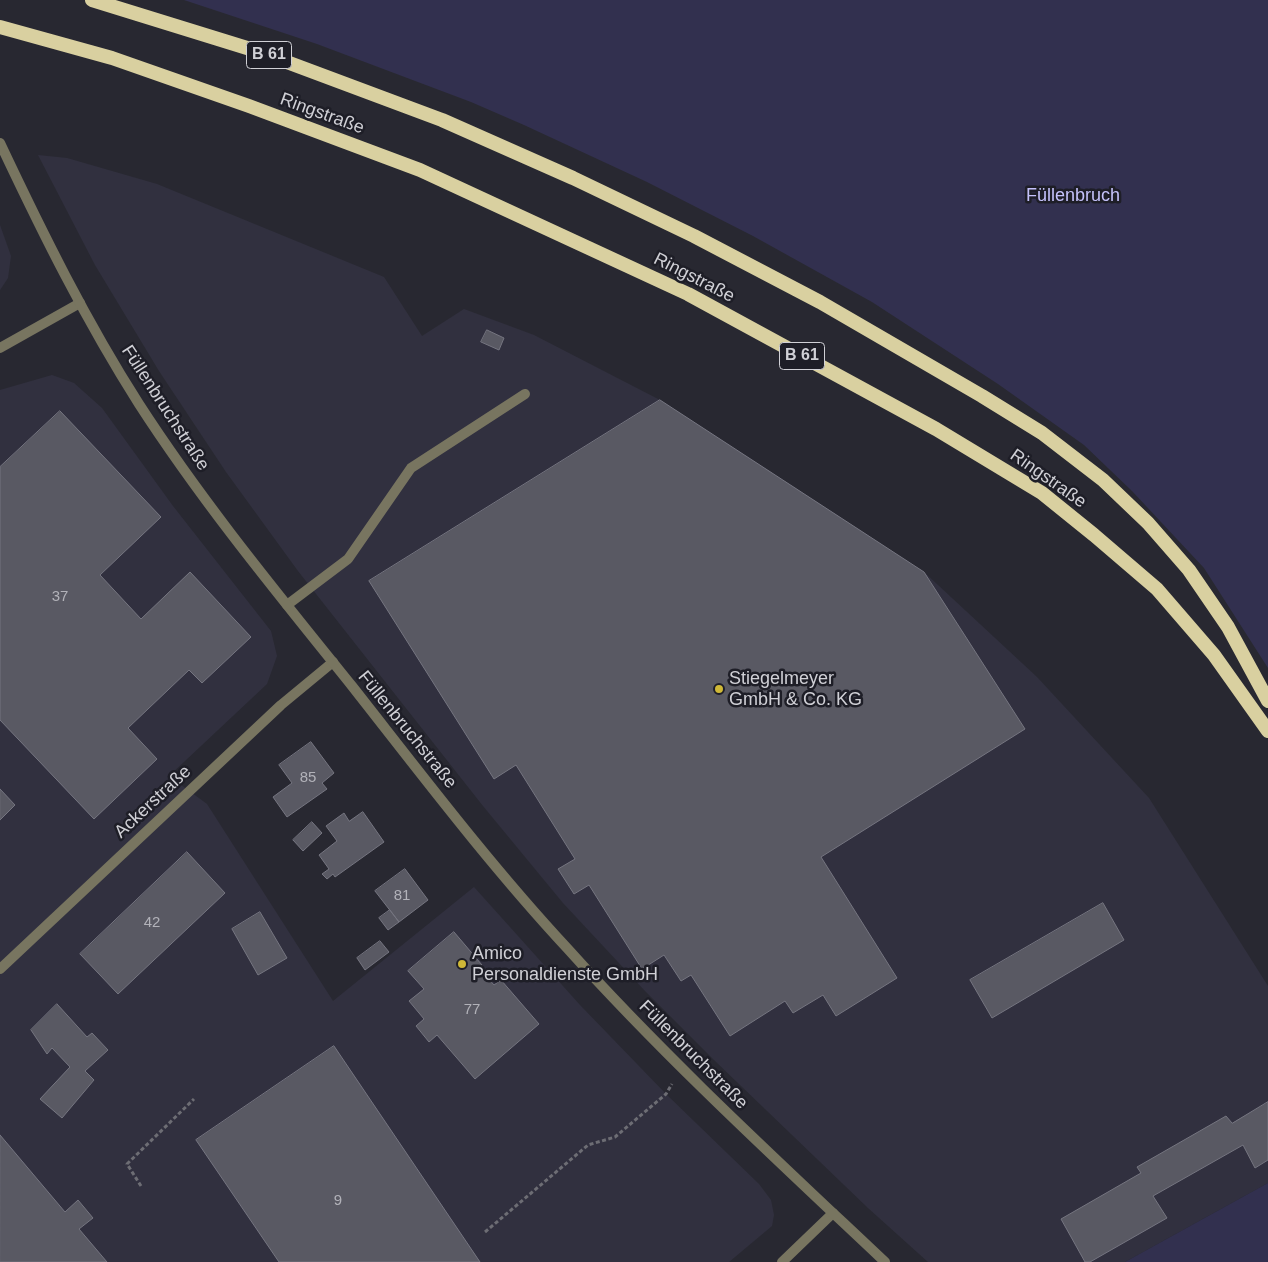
<!DOCTYPE html>
<meta charset="utf-8">
<style>
body{margin:0}
canvas{display:block;background:#282831}
</style>
<canvas width="1268" height="1262"></canvas>
<script>
const context = document.querySelector('canvas').getContext('2d');
context.lineJoin = 'round';
function fill(path, color) { context.fillStyle = color; context.fill(path, 'evenodd'); }
function stroke(path, color, width, dash) { context.strokeStyle = color; context.lineWidth = width; context.lineCap = dash ? 'butt' : 'round'; context.setLineDash(dash || []); context.stroke(path); }
function write(font, color, halo, rows, align = 'center') {
  context.font = font + ' Helvetica,sans-serif'; context.lineWidth = 5; context.setLineDash([]); context.textBaseline = 'middle'; context.strokeStyle = halo; context.fillStyle = color; for (const [text, x, y, turn = 0] of rows) {
    context.save(); context.translate(x, y); context.rotate((+turn || 0) * Math.PI / 180); context.textAlign = isNaN(turn) ? turn : align; if (halo) context.strokeText(text, 0, 0); context.fillText(text, 0, 0); context.restore();
  }
}
fill(new Path2D(`
 M 38,155 L 67,158 L 157,184 L 384,277 L 422,336 L 464,309 L 534,335 L 660,400 L 924,572 L 1037,677 L 1149,798 L 1268,986 L 1268,1183 L 1125,1262 L 928,1262 L 868,1208 L 714,1060 L 645,991 L 563,903 L 483,806 L 298,571 L 226,472 L 159,371 L 95,265 Z
 M 0,225 L 11,256 L 8,278 L 0,290 Z
 M 52,375 L 74,383 L 102,408 L 173,506 L 271,631 L 277,656 L 267,684 L 169,776 L 207,804 L 333,1001 L 474,887 L 580,1005 L 666,1094 L 759,1184 L 771,1200 L 774,1215 L 772,1226 L 729,1262 L 0,1262 L 0,390 Z`), '#31303f');
fill(new Path2D(`
 M 184,0 L 1268,0 L 1268,668 L 1204,568 L 1132,491 L 1084,445 L 998,384 L 872,302 L 753,236 L 647,182 L 524,125 L 471,102 L 317,44 Z
 M 1268,1183 L 1268,1262 L 1125,1262 Z`), '#32304f');
const building = new Path2D(`
 M 487,330 L 504,338 L 499,350 L 481,342 Z
 M 660,400 L 924,572 L 1025,729 L 821,857 L 897,978 L 836,1016 L 823,995 L 793,1013 L 785,1001 L 730,1036 L 691,975 L 681,981 L 664,955 L 642,969 L 589,885 L 574,894 L 558,869 L 575,859 L 516,765 L 494,779 L 369,581 Z
 M 60,411 L 161,517 L 100,575 L 141,619 L 190,572 L 251,637 L 202,683 L 189,670 L 128,728 L 157,759 L 94,819 L 0,720 L 0,467 Z
 M 311,742 L 334,773 L 322,783 L 327,789 L 287,817 L 273,797 L 292,783 L 279,765 Z
 M 0,789 L 15,805 L 0,820 Z
 M 363,812 L 384,842 L 335,877 L 333,874 L 327,879 L 322,874 L 329,869 L 319,855 L 337,841 L 326,826 L 344,813 L 349,821 Z
 M 312,822 L 322,833 L 303,851 L 293,840 Z
 M 187,852 L 225,893 L 118,994 L 80,954 Z
 M 405,869 L 428,900 L 399,922 L 375,891 Z
 M 1103,903 L 1124,940 L 992,1018 L 970,980 Z
 M 390,910 L 399,922 L 388,930 L 379,918 Z
 M 260,912 L 287,958 L 258,975 L 232,929 Z
 M 454,932 L 482,965 L 479,968 L 494,985 L 501,980 L 539,1024 L 475,1079 L 437,1035 L 429,1042 L 416,1026 L 424,1019 L 409,1001 L 424,989 L 408,971 Z
 M 380,941 L 389,952 L 365,970 L 357,958 Z
 M 57,1004 L 87,1037 L 92,1033 L 108,1050 L 85,1071 L 94,1080 L 62,1118 L 40,1099 L 70,1067 L 52,1048 L 47,1054 L 31,1030 Z
 M 334,1046 L 480,1262 L 279,1262 L 196,1140 Z
 M 1268,1102 L 1268,1160 L 1255,1168 L 1243,1145 L 1153,1196 L 1167,1218 L 1090,1262 L 1085,1262 L 1061,1219 L 1141,1173 L 1137,1167 L 1226,1116 L 1232,1123 Z
 M 0,1135 L 65,1212 L 78,1200 L 93,1218 L 79,1229 L 107,1262 L 0,1262 Z`);
fill(building, '#595963');
stroke(building, '#757580', 1);
stroke(new Path2D(`
 M 141,1186 L 127,1164 L 194,1099
 M 485,1232 L 588,1145 L 615,1137 L 666,1094 L 672,1084`), '#6d6d74', 3, [4, 2.5]);
stroke(new Path2D(`
 M 287,605 L 348,559 L 411,468 L 525,394`), '#787560', 10);
stroke(new Path2D(`
 M 0,348 L 80,303
 M 0,969 L 281,705 L 333,662
 M 782,1262 L 833,1213`), '#787560', 10);
stroke(new Path2D(`
 M 0,143 C 42,232 86,321 139,404 C 203,503 278,594 352,686 C 422,775 490,865 567,948 C 667,1059 777,1160 885,1262`), '#787560', 10);
stroke(new Path2D(`
 M 92,0 L 260,52 L 442,120 L 573,178 L 694,236 L 820,302 L 982,396 L 1042,433 L 1103,480 L 1148,523 L 1189,570 L 1228,627 L 1268,701
 M 0,27 L 112,58 L 249,106 L 420,170 L 688,294 L 936,429 L 1042,493 L 1094,535 L 1157,589 L 1214,655 L 1268,731`), '#d9d0a0', 14);
for (const [x, y, r, color] of [
 [719,689,5,"#cfb837"],
 [462,964,5,"#cfb837"]
]) { const dot = new Path2D(); dot.arc(x, y, r, 0, 2 * Math.PI); context.fillStyle = color; context.fill(dot); stroke(dot, '#1e1e27', 2); }
write('15px', '#b2b2b9', null, [
 ["37",60,597],
 ["85",308,778],
 ["81",402,896],
 ["42",152,923],
 ["77",472,1010],
 ["9",338,1201]
]);
for (const [x, y, w] of [
 [269,55,45],
 [802,356,45]
]) { const box = new Path2D(); box.roundRect(x - w / 2, y - 13.5, w, 27, 4); context.fillStyle = '#1e1e27'; context.fill(box); stroke(box, '#d0d0d6', 1); }
write('bold 16px', '#d0d0d6', null, [
 ["B 61",269,55],
 ["B 61",802,356]
]);
write('18px', '#d0d0d6', '#1e1e27', [
 ["Ringstraße",322,114,20],
 ["Ringstraße",694,278,27],
 ["Füllenbruchstraße",165,408,57],
 ["Ringstraße",1048,479,35],
 ["Füllenbruchstraße",407,730,51],
 ["Ackerstraße",153,802,-43],
 ["Füllenbruchstraße",693,1055,45]
]);
write('18px', '#c4c1fa', '#1e1e27', [
 ["Füllenbruch",1073,196]
]);
write('18px', '#d0d0d6', '#1e1e27', [
 ["Stiegelmeyer",729,679],
 ["GmbH & Co. KG",729,700],
 ["Amico",472,954],
 ["Personaldienste GmbH",472,975]
], 'left');
</script>
